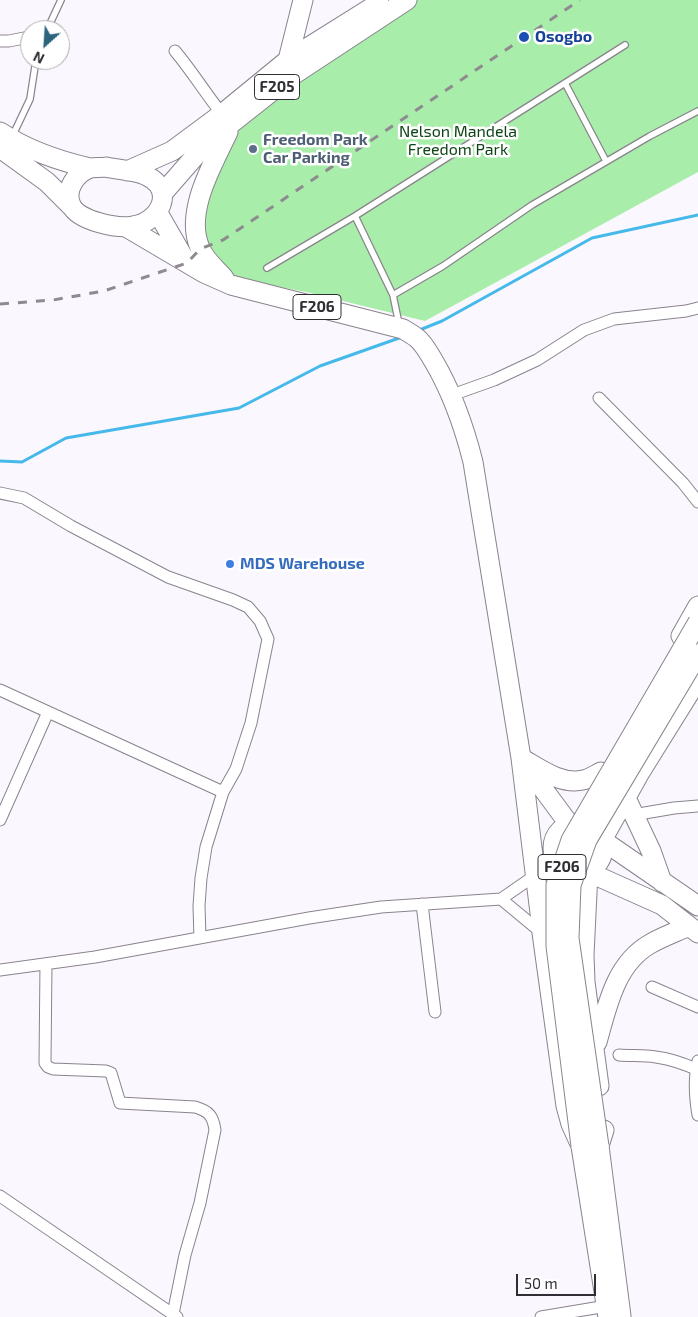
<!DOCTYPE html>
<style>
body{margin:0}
#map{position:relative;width:698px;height:1317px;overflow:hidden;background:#fbf7fe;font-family:"Exo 2",sans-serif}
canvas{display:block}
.north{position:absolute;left:20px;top:20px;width:50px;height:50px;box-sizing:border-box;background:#fff;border:1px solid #adabad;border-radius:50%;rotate:206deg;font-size:14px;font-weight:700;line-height:20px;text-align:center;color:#312e33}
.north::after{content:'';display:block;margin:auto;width:18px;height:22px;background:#2c637d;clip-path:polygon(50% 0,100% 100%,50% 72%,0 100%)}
.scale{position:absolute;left:516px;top:1274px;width:80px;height:22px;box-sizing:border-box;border:2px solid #312e33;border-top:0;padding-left:6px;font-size:15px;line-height:18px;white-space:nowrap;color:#312e33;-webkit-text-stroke:4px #fff;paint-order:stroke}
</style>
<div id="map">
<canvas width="698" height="1317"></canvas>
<div class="north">N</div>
<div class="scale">50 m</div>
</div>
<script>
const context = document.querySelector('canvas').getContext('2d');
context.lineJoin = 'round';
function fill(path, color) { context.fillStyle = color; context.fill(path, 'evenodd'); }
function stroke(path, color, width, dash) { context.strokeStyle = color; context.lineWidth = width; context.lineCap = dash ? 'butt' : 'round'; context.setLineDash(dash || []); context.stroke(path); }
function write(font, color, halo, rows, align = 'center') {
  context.font = font + ' "Exo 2",sans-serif'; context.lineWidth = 5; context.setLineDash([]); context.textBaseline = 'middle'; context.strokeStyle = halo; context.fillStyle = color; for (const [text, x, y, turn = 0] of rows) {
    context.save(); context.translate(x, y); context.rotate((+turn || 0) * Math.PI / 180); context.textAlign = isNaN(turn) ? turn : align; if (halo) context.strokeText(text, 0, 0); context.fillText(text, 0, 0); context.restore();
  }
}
fill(new Path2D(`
 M 414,0 L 698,0 L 698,172 L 425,321 L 306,292 L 207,273 L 192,242 L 238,121 Z`), '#a8edaa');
stroke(new Path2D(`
 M 417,331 L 442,321 L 592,238 L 698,215
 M 0,461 L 22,462 L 66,438 L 239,408 L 320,366 L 402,337`), '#46b9eb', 3);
const service = new Path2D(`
 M 47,30 L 61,0
 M 565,83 L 606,161
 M 12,137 L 30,99 L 36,60
 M 355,216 L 393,295 L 399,324
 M 267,268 L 355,216 L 625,45
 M 393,295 L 443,266 L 532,205 L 650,136 L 698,111`);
const minor = new Path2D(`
 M 0,41 L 9,41 L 24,38
 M 175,51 C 192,71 205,93 222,114
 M 452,395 L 494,380 L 537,360 L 584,330 L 614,319 L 686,311 L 698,308
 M 599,398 L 683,483 L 698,502
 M 0,493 L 24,498 L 71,526 L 168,577 L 233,600 L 248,607 L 260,621 L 268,639 L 251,723 L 236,769 L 223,792 L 206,847 L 201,878 L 199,906 L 200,938
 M 0,690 L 223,792
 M 633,815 L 674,808 L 698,806
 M 0,820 L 48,712
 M 501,899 L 542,933
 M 422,904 L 435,1012
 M 46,964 L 45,1063 L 48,1067 L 53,1069 L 106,1071 L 111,1073 L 120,1103 L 195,1107 C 209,1111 213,1116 215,1130 L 200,1203 L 185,1255 L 173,1314
 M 0,970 L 95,957 L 309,918 L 381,907 L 501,899 L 556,861
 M 652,987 L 698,1007
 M 619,1055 C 632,1056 644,1055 656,1057 C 670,1059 685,1064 698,1070
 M 698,1061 C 694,1078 695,1098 698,1115
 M 0,1196 L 177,1317
 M 541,1317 L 607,1306`);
const primary = new Path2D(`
 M 288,60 L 303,0
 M 0,132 C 27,150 59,161 90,168
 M 0,148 L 47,182 L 71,206
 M 106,167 C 117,170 137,170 147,176 C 176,190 160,222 133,226 C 118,229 78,221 71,205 C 64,190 76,173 90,168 C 95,167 101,168 106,167 Z
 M 127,171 L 172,151 L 222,114 L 288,60 L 379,3
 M 163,193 L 197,154 L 233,122 L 290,77 L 407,0
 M 158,213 L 185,260
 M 126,227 L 204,273 L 231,285 L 403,329 C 408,332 413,335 417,338 C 424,344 428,352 433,360 C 452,392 464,426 473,462 L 521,758 L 541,921
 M 224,278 C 216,269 205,260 200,248 C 184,212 213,164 228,132
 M 681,636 L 698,606
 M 521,758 C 539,768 560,785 583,780 C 589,779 595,775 601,772
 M 524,763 L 569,824
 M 626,798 L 651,851 L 662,882
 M553 848a25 25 0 1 1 50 0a25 25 0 1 1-50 0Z
 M 602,840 L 639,774 L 698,679
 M 602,840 L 698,906
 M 588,872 L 584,955 L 585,982 L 599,1086
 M 588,872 L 662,905 L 698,933
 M 543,910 L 541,921 L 542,933 L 566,1106 L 571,1124 L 581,1146 L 608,1317
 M 597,1042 C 607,1007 615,964 650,944 C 662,937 676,932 689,926
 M 604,1130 L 599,1146 L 621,1316`);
stroke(service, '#8a838e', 8);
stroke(minor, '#8a838e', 13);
stroke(primary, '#8a838e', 21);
stroke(service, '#fff', 5.5);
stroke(minor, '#fff', 11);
stroke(primary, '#fff', 19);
stroke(new Path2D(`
 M 0,304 L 53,300 L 104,291 L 187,263 L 200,249 L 223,240 L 580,0`), '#8e8a90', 3, [9, 9]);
const primaryBridge = new Path2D(`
 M 581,1146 L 556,946 L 556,885 L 571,840 L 698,622
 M 599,1146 L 569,938 L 571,885 L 587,840 L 698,654`);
stroke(primaryBridge, '#8a838e', 21, []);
stroke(primaryBridge, '#fff', 19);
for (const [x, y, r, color] of [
 [524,37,6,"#1a4fb4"],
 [253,149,5,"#5c6f8a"],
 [230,564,5,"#3f7fe0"]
]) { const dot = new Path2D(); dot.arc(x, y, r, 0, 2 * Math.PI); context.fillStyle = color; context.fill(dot); stroke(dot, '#fff', 2); }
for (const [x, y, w] of [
 [277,87,45],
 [317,307,48],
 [562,867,48]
]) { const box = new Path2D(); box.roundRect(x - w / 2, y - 12.5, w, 25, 4); context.fillStyle = '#fff'; context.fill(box); stroke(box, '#312e33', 1); }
write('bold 15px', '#312e33', null, [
 ["F205",277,87],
 ["F206",317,307],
 ["F206",562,867]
]);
write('bold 16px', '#164399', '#fff', [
 ["Osogbo",535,37]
], 'left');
write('16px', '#0f4417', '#fff', [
 ["Nelson Mandela",458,132],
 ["Freedom Park",458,150]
]);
write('bold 16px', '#4e5e75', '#fff', [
 ["Freedom Park",263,140],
 ["Car Parking",263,158]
], 'left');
write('bold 16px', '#366cbe', '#fff', [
 ["MDS Warehouse",240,564]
], 'left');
</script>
